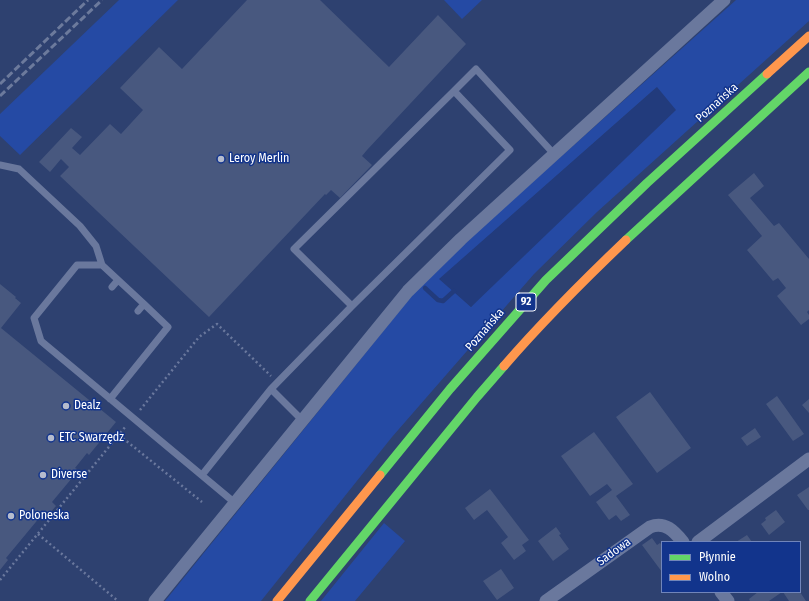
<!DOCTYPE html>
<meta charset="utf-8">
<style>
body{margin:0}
#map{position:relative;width:809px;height:601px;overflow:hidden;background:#2e4170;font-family:"Fira Sans Condensed",sans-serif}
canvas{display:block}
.legend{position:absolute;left:661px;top:541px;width:140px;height:52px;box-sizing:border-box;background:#12348c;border:1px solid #7185ba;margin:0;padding:5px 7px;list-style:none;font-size:12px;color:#fff}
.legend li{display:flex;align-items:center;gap:8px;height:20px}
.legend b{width:20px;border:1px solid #7185ba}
</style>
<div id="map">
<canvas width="809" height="601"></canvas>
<ul class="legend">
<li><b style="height:5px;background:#63d668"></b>Płynnie</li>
<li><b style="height:5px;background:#ff974d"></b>Wolno</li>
</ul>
</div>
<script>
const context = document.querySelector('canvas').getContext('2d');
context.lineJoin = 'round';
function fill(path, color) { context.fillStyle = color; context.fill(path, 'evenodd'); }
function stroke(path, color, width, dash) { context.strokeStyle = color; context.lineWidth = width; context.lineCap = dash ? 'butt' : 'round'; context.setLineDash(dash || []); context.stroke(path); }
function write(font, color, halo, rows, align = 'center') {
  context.font = font + ' "Fira Sans Condensed",sans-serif'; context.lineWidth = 3; context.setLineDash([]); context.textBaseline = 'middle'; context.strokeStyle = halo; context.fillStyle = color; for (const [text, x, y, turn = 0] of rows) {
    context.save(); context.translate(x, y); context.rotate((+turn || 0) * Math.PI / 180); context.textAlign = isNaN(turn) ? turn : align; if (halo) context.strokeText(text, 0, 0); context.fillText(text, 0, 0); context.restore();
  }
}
fill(new Path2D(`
 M 119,0 L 178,0 L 20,155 L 0,136 L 0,114 Z
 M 444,0 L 482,0 L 462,19 Z
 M 736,0 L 809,0 L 809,21 L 597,212 L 534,274 L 392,437 L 261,601 L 165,601 L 414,293 L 480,229 ZM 657,87 L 471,307 L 440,279 Z
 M 384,523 L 405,541 L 355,601 L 321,601 Z`), '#254aa4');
fill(new Path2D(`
 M 657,87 L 676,110 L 471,307 L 439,279 Z`), '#223b7c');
stroke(new Path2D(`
 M 425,288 L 438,300 L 443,301 L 454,291`), '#223b7c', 4.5);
fill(new Path2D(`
 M 247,0 L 320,0 L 389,67 L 438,15 L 466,44 L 367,150 L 362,156 L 372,165 L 340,198 L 331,190 L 326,195 L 325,194 L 209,317 L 60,176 L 69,167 L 61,159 L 50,172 L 39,162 L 71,128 L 82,137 L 72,148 L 80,155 L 110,124 L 121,134 L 143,110 L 120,88 L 159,47 L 182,69 Z
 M 754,173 L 764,186 L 750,198 L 774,226 L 779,223 L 809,259 L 809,310 L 807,312 L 809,315 L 809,319 L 801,325 L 777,296 L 786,288 L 778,278 L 773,281 L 747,250 L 762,236 L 728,195 Z
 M 0,284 L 16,297 L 15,298 L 21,303 L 1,328 L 116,422 L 89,455 L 87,453 L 75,468 L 77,469 L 71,477 L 72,478 L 52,502 L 56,506 L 49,514 L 45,511 L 6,558 L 8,560 L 0,570 Z
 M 650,392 L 691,448 L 657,473 L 616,417 Z
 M 777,396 L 804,434 L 793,441 L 766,404 Z
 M 809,399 L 809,413 L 802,405 Z
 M 755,428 L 761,437 L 747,446 L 741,438 Z
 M 594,432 L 633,484 L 616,496 L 630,515 L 621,521 L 616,515 L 609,520 L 596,502 L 612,490 L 607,484 L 590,496 L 561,456 Z
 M 809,487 L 809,510 L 808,510 L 797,495 Z
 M 490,489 L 529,540 L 522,545 L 526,551 L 514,560 L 501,543 L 508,537 L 487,510 L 474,520 L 465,508 Z
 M 776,510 L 785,522 L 769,535 L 761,524 L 766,520 L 765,518 Z
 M 556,527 L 561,534 L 559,535 L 569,549 L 553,561 L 538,541 Z
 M 747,535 L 752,542 L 736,542 Z
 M 652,538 L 657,545 L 660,543 L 662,545 L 662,572 L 642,545 Z
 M 501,569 L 514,588 L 497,600 L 483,581 Z
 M 758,592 L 782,592 L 769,601 L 750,601 L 749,599 Z
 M 783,592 L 800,592 L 806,601 L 789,601 Z`), '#48587f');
stroke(new Path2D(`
 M 140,410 L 199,337 L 217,324 L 271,376
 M 119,435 L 202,502
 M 38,534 L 118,601
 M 0,580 L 126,426`), '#6a789d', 2.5, [2, 3]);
stroke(new Path2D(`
 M 0,165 L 19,169 L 80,226 L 96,246 L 102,265 L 144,304 L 138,311
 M 102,265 L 77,265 L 34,318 L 41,341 L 235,503
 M 112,287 L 118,280
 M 352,306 L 294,249 L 454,91
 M 110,399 L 168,327 L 144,304
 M 303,421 L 271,389 L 352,306 L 510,150 L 454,91 L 476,69 L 554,154
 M 202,475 L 271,389`), '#6a789d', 7);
stroke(new Path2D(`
 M 698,542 L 809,459
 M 721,592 L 728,601
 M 155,601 L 408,291 L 461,239 L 724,0
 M 546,601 L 650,527 C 665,521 674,531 683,542`), '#6a789d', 13);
stroke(new Path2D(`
 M 626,240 L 809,72
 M 380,475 L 450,389 L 546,280 L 647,183 L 767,74
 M 310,601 L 477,397 L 504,366`), '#63d668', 9);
stroke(new Path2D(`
 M 767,74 L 809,36
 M 504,366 C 542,322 583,281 626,240
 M 277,601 L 380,475`), '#ff974d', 9);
stroke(new Path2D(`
 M 0,84 L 88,0
 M 0,96 L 102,0`), '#6c7a9c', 3, [7, 3]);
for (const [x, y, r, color] of [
 [221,159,4,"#b6bccd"],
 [66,406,4,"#b6bccd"],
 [51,438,4,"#b6bccd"],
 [43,475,4,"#b6bccd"],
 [11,516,4,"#b6bccd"]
]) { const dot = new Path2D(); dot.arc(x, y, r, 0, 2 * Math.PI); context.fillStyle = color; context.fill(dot); stroke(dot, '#12348c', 1.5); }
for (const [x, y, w] of [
 [526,302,20]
]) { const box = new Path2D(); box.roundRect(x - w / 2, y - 9, w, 18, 3); context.fillStyle = '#12348c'; context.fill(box); stroke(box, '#fff', 1); }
write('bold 11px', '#fff', null, [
 ["92",526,302]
]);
write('12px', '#fff', '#12348c', [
 ["Poznańska",717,103,-42],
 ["Poznańska",485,330,-49],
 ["Sadowa",614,552,-36]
]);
write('12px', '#fff', '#12348c', [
 ["Leroy Merlin",229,159],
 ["Dealz",74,406],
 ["ETC Swarzędz",59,438],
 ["Diverse",51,475],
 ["Poloneska",19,516]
], 'left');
</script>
